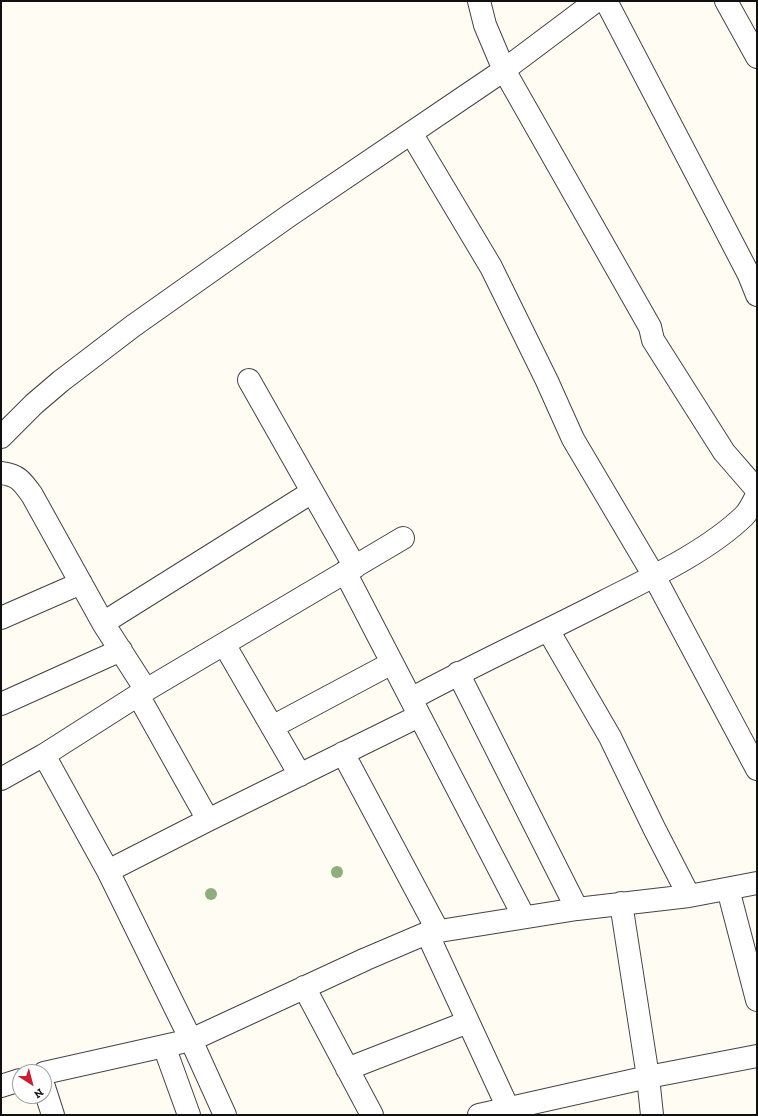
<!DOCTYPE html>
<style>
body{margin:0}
#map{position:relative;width:758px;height:1116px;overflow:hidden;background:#fffcf4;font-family:"Zilla Slab",serif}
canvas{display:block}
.frame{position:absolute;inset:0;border:2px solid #111;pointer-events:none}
.north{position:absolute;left:12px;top:1064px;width:40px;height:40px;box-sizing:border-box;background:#fff;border:1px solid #a0a0a0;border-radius:50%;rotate:144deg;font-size:11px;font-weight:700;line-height:16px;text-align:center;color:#111}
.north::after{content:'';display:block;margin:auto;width:14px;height:18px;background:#cc1d31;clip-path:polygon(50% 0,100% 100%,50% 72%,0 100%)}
</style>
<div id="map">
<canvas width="758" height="1116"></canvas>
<div class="frame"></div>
<div class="north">N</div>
</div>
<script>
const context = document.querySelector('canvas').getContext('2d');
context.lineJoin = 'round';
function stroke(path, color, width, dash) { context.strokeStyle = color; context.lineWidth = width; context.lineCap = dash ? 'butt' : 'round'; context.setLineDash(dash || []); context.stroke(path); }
const minor = new Path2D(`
 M 479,1 L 485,25 L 504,70 L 650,327 L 653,340 L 724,452 L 757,490
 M 606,1 L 722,223 L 749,275 L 757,295
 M 726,1 L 757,57
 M 411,133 L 491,267 L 547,381 L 573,439 L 654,576 L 757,769
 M 249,380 L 355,567
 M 1,437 L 34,404 L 61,381 L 133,326 L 290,215 L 504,70 L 596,1
 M 1,473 C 18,475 22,481 32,495 L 103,623 L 146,690
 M 345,572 L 524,917
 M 1,618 L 81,583
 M 103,623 L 312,492
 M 548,630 L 610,737 L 654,828 L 689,896
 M 224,644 L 300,775
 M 458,673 L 577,909
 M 138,695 L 208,820
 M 411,699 C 475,664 541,634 605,601 C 650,578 708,551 744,516 C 750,510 753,502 757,495
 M 1,704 L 121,650
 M 272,727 L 392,663
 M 343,753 L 438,931
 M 44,755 L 108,871 L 191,1040 L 225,1115
 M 1,779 L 44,755 L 146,690 L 403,538
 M 108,871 L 208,820 L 419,716
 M 728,889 L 757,1000
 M 621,903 L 648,1077 L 652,1115
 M 427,933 L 508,1108
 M 304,987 L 372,1115
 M 164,1046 L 189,1115
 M 347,1069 L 468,1022
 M 44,1073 L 191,1040 L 366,959 L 427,933 L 577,909 L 689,896 L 757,883
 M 1,1086 L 20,1080
 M 44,1087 L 53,1115
 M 479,1115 L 648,1077 L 757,1056`);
stroke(minor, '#444', 24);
stroke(minor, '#fff', 22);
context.fillStyle = '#8eae7d';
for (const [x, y] of [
 [337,872],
 [211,894]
]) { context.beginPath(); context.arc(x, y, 6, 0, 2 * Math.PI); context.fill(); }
</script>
